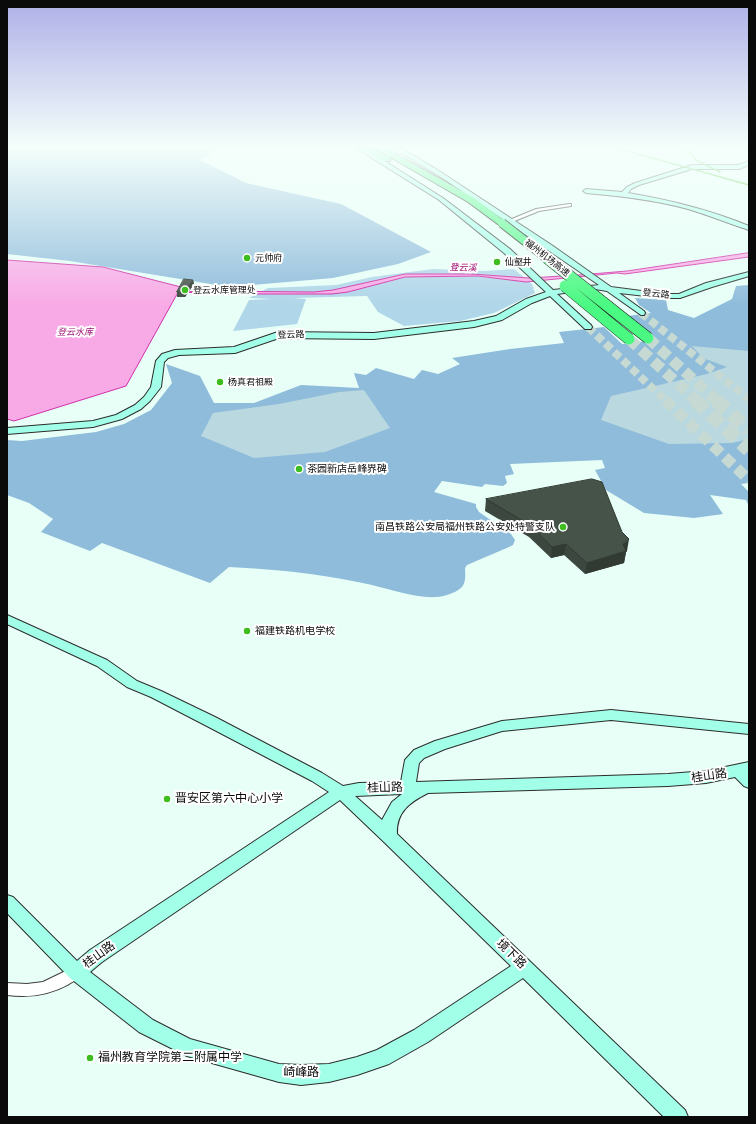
<!DOCTYPE html>
<meta charset="utf-8">
<style>
body{margin:0}
#map{position:relative;width:756px;height:1124px;overflow:hidden;background:#e7fff7;font-family:"IBM Plex Serif",serif}
canvas{display:block}
.frame{position:absolute;inset:0;border:8px solid #0a0a0a;pointer-events:none}
</style>
<div id="map">
<canvas width="756" height="1124"></canvas>
<div class="frame"></div>
</div>
<script>
const context = document.querySelector('canvas').getContext('2d');
context.lineJoin = 'round';
function fill(path, color) { context.fillStyle = color; context.fill(path, 'evenodd'); }
function stroke(path, color, width, dash) { context.strokeStyle = color; context.lineWidth = width; context.lineCap = dash ? 'butt' : 'round'; context.setLineDash(dash || []); context.stroke(path); }
function write(font, color, halo, rows, align = 'center') {
  context.font = font + ' "IBM Plex Serif","Noto Sans SC",serif'; context.lineWidth = 4; context.setLineDash([]); context.textBaseline = 'middle'; context.strokeStyle = halo; context.fillStyle = color; for (const [text, x, y, turn = 0] of rows) {
    context.save(); context.translate(x, y); context.rotate((+turn || 0) * Math.PI / 180); context.textAlign = isNaN(turn) ? turn : align; if (halo) context.strokeText(text, 0, 0); context.fillText(text, 0, 0); context.restore();
  }
}
fill(new Path2D(`
 M 433,269 L 484,271 L 514,269 L 532,284 L 535,293 L 494,313 L 460,321 L 404,326 L 378,312 L 367,296 L 294,298 L 306,299 L 297,324 L 233,331 L 249,300 L 272,299 L 249,298 L 268,288 L 336,285 L 372,277 Z`), '#b0d6e9');
fill(new Path2D(`
 M 7,148 L 218,148 L 200,160 L 246,183 L 341,204 L 431,252 L 398,264 L 333,278 L 229,287 L 70,261 L 7,254 Z
 M 749,285 L 749,483 L 741,484 L 749,492 L 749,506 L 746,500 L 710,495 L 723,514 L 694,518 L 644,513 L 606,490 L 595,470 L 605,468 L 602,460 L 510,464 L 514,474 L 505,476 L 507,483 L 503,486 L 485,484 L 482,487 L 442,481 L 434,492 L 476,504 L 476,507 L 479,512 L 511,534 L 515,540 L 513,545 L 509,547 L 467,565 L 465,568 C 466,584 465,589 447,595 C 426,602 393,590 372,585 C 358,582 344,579 330,577 C 296,571 263,569 229,567 L 210,583 L 102,543 L 90,551 L 41,532 L 53,519 L 29,503 L 7,495 L 7,440 L 22,441 L 96,432 L 124,424 L 151,410 L 172,383 L 166,364 L 200,376 L 214,403 L 254,403 L 301,385 L 359,388 L 354,373 L 366,375 L 376,368 L 414,379 L 422,370 L 438,374 L 460,364 L 452,358 L 510,349 L 564,343 L 559,332 L 604,327 L 622,344 L 655,340 L 627,316 L 651,313 L 639,305 L 635,298 L 666,300 L 668,310 L 694,318 L 732,299 L 736,286 Z`), '#8fbcdb');
fill(new Path2D(`
 M 692,346 L 749,351 L 749,439 L 732,443 L 669,444 L 601,420 L 611,396 L 707,374 L 727,367 L 703,358 Z
 M 364,390 L 390,428 L 325,452 L 254,458 L 201,436 L 213,413 L 279,404 L 339,392 Z`), '#b9d8e0');
const water = new Path2D(`
 M 749,253 L 749,257 L 625,274 L 617,273 L 526,282 L 478,276 L 405,277 L 348,292 L 332,294 L 194,294 L 195,291 L 201,291 L 314,292 L 333,290 L 405,274 L 471,274 L 529,278 L 579,275 L 627,271 Z
 M 7,260 L 103,267 L 181,287 L 126,386 L 14,421 L 7,419 Z`);
fill(water, '#f8aae6');
stroke(water, '#d12fa7', 1);
stroke(new Path2D(`
 M 186,292 L 197,292`), '#d12fa7', 2);
stroke(new Path2D(`
 M 641,313 L 749,399
 M 588,327 L 666,401`), '#c6dad3', 8, [8, 4]);
stroke(new Path2D(`
 M 665,400 L 749,480`), '#c6dad3', 11, [11, 5.5]);
stroke(new Path2D(`
 M 648,338 L 717,401
 M 629,339 L 697,401`), '#c6dad3', 11, [11, 5.5]);
stroke(new Path2D(`
 M 695,400 L 749,450
 M 716,400 L 749,431`), '#c6dad3', 14, [14, 7]);
const street = new Path2D(`
 M 569,204 L 571,204 L 571,206 L 539,211 L 512,222 L 507,221 L 536,209 Z
 M 76,966 L 81,968 L 83,972 C 80,978 74,981 69,984 C 49,995 29,998 7,995 L 7,983 L 27,984 L 43,982 Z`);
const secondary = new Path2D(`
 M 356,148 L 364,148 L 443,198 L 510,249 L 553,290 L 599,285 L 444,179 L 393,148 L 401,148 L 436,169 L 553,246 L 611,287 L 664,294 L 679,294 L 706,283 L 749,272 L 749,276 L 712,287 L 680,298 L 664,298 L 619,293 L 644,311 L 645,313 L 644,315 L 641,315 L 607,291 L 595,289 L 557,294 L 591,325 L 592,327 L 591,329 L 585,329 L 550,296 L 532,303 L 502,320 L 474,327 L 374,339 L 279,338 L 235,353 L 179,355 L 168,358 L 164,362 L 161,387 L 150,401 L 141,409 L 122,419 L 93,427 L 7,434 L 7,428 L 93,421 L 116,415 L 135,405 L 144,397 L 151,387 L 156,361 L 162,354 L 175,350 L 234,347 L 278,332 L 374,333 L 474,321 L 496,316 L 526,299 L 546,292 L 504,253 L 439,200 Z
 M 749,161 L 749,165 L 739,169 L 692,169 L 639,185 L 631,189 L 628,193 C 670,200 710,210 749,226 L 749,230 C 729,224 709,215 688,209 C 655,200 621,196 586,193 L 583,191 L 586,189 L 622,192 L 627,187 L 635,183 L 692,165 L 738,165 Z
 M 7,615 L 107,660 L 137,681 L 161,691 L 215,717 L 322,773 L 343,786 L 359,783 L 401,782 L 405,760 L 414,750 L 435,741 L 502,721 L 611,710 L 749,724 L 749,734 L 611,720 L 502,731 L 445,749 L 424,758 L 419,763 L 416,782 L 668,774 L 706,771 L 749,762 L 749,788 L 744,786 L 735,777 L 706,783 L 668,786 L 428,793 C 410,802 396,812 397,834 L 685,1110 L 688,1117 L 664,1117 L 523,978 L 428,1042 L 389,1064 L 357,1075 L 329,1082 L 301,1085 L 279,1082 L 187,1056 L 139,1032 L 70,978 L 7,913 L 7,895 L 13,897 L 77,961 L 90,950 L 329,792 L 312,781 L 205,725 L 151,697 L 127,687 L 97,666 L 7,624 ZM 402,794 L 392,802 L 382,820 L 355,796 ZM 340,800 L 383,841 L 511,966 L 414,1030 L 377,1050 L 357,1057 L 329,1064 L 301,1065 L 279,1064 L 190,1039 L 153,1020 L 90,972 L 102,962 Z`);
const highway = new Path2D(`
 M 359,148 L 370,148 L 390,157 L 375,148 L 385,148 L 474,198 L 507,223 L 505,225 L 499,225 L 468,202 L 390,157 L 390,161 L 384,161 Z`);
stroke(street, '#3d3d3d', 2);
stroke(secondary, '#2c2c2c', 2);
stroke(highway, '#1b1b1b', 2);
fill(street, '#fff');
fill(secondary, '#a2ffe8');
fill(highway, '#4af982');
stroke(new Path2D(`
 M 617,148 L 749,185
 M 686,148 L 696,160 L 720,172`), '#3dbd1f', 1.5);
const highwayBridgeFar1 = new Path2D(`
 M 502,223 L 548,259`);
const highwayBridge = new Path2D(`
 M 547,258 L 648,338
 M 565,286 L 629,339`);
stroke(highwayBridgeFar1, '#1b1b1b', 10, []);
stroke(highwayBridge, '#1b1b1b', 12, []);
stroke(highwayBridgeFar1, '#4af982', 8);
stroke(highwayBridge, '#4af982', 11);
fill(new Path2D(`
 M 193,280 L 194,284 L 185,297 L 177,297 L 177,292 Z
 M 486,499 L 627,551 L 626,552 L 624,563 L 585,574 L 564,555 L 551,558 L 529,537 L 485,511 Z`), '#3c473f');
fill(new Path2D(`
 M 193,280 L 194,284 L 185,297 L 185,292 Z
 M 629,539 L 627,551 L 626,552 L 624,563 L 585,574 L 587,563 L 623,544 Z
 M 566,544 L 564,555 L 551,558 L 552,547 Z`), '#313a33');
const building = new Path2D(`
 M 184,279 L 193,280 L 185,292 L 177,292 Z
 M 592,479 L 602,482 L 622,532 L 629,539 L 623,544 L 626,551 L 587,563 L 566,544 L 552,547 L 530,525 L 486,499 Z`);
fill(building, '#465349');
stroke(building, '#313a33', 1);
const sky = context.createLinearGradient(0, 0, 0, 306);
sky.addColorStop(0, '#aeb0e7');
sky.addColorStop(0.48, '#f4fffb');
sky.addColorStop(1, '#f4fffb00');
context.fillStyle = sky;
context.fillRect(0, 0, 756, 306);
for (const [x, y, r, color] of [
 [247,258,4,"#3dbd1f"],
 [497,262,4,"#3dbd1f"],
 [185,290,4,"#3dbd1f"],
 [220,382,4,"#3dbd1f"],
 [299,469,4,"#3dbd1f"],
 [563,527,4,"#3dbd1f"],
 [247,631,4,"#3dbd1f"],
 [167,799,4,"#3dbd1f"],
 [90,1058,4,"#3dbd1f"]
]) { const dot = new Path2D(); dot.arc(x, y, r, 0, 2 * Math.PI); context.fillStyle = color; context.fill(dot); stroke(dot, '#fff', 1.5); }
write('9px', '#0a0a0a', '#fff', [
 ["元帅府",255,258],
 ["仙壑井",505,262],
 ["登云水库管理处",193,290],
 ["杨真君祖殿",228,382]
], 'left');
write('9px', '#0a0a0a', '#fff', [
 ["福州机场高速",547,258,38],
 ["登云路",656,294,7],
 ["登云路",291,335,-2]
]);
write('italic 9px', '#9e1174', '#fff', [
 ["登云溪",463,268,1],
 ["登云水库",75,332]
]);
write('10px', '#0a0a0a', '#fff', [
 ["茶园新店岳峰界碑",307,469],
 ["南昌铁路公安局福州铁路公安处特警支队",555,527,"right"],
 ["福建铁路机电学校",255,631]
], 'left');
write('12px', '#0a0a0a', '#fff', [
 ["桂山路",709,776,-8],
 ["桂山路",385,788,-2],
 ["境下路",511,954,44],
 ["桂山路",99,955,-36],
 ["崎峰路",301,1073]
]);
write('12px', '#0a0a0a', '#fff', [
 ["晋安区第六中心小学",175,799],
 ["福州教育学院第二附属中学",98,1058]
], 'left');
</script>
